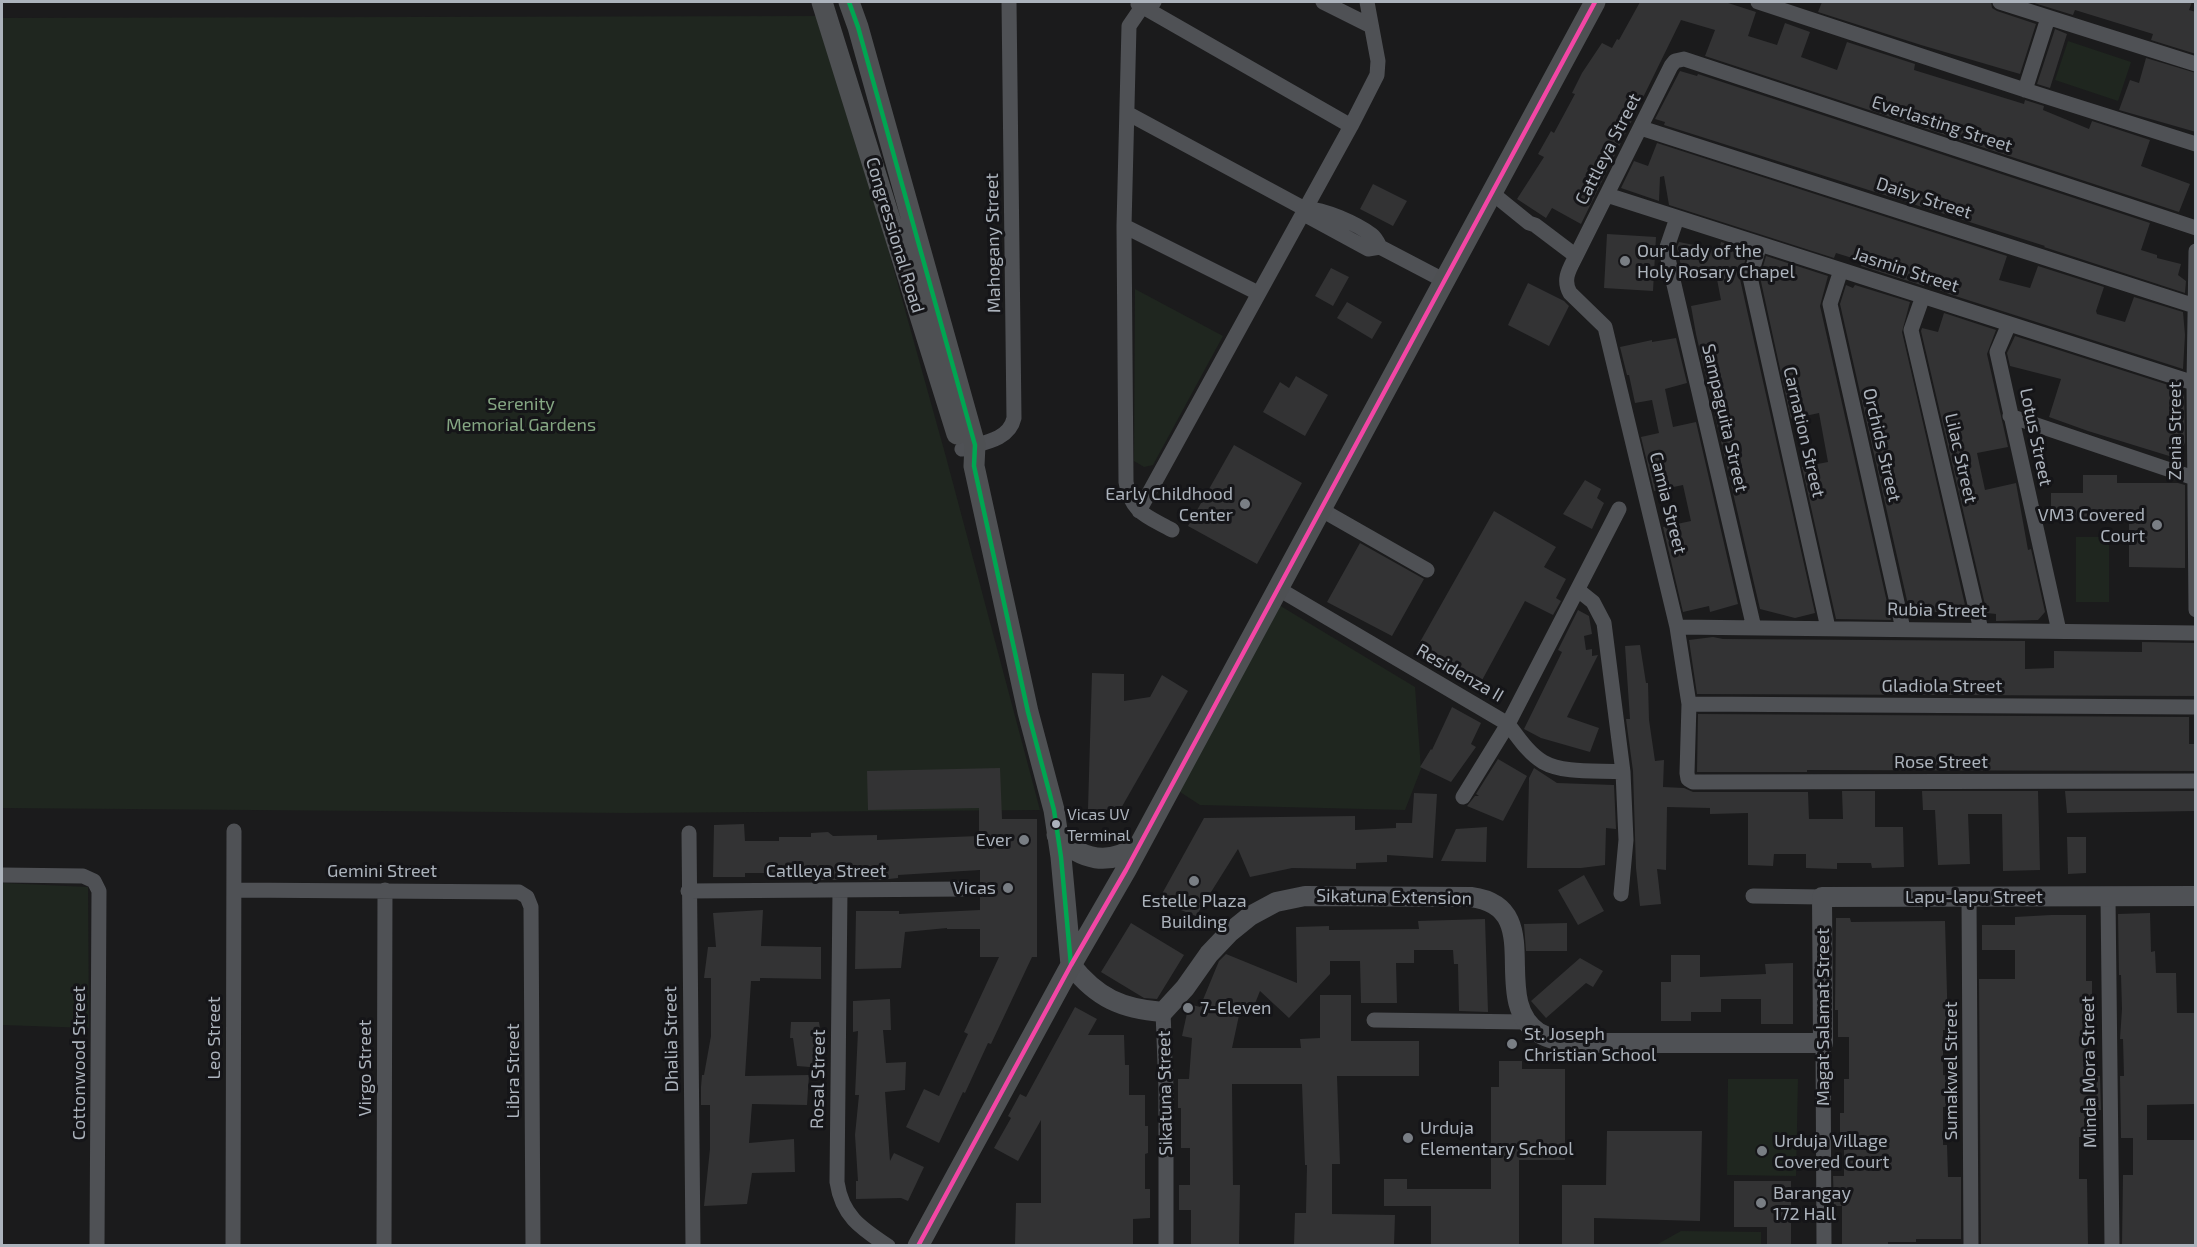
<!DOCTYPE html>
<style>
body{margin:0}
#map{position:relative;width:2197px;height:1247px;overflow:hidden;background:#1b1b1c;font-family:"Exo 2",sans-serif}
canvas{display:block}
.frame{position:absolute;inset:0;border:3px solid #acb3bc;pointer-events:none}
</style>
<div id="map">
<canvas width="2197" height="1247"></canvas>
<div class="frame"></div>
</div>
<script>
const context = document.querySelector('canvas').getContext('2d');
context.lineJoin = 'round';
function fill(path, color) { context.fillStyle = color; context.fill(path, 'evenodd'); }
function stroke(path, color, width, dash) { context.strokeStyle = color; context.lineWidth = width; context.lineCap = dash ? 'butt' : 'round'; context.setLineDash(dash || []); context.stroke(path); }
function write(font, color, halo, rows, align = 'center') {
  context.font = font + ' "Exo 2",sans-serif'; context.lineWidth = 6; context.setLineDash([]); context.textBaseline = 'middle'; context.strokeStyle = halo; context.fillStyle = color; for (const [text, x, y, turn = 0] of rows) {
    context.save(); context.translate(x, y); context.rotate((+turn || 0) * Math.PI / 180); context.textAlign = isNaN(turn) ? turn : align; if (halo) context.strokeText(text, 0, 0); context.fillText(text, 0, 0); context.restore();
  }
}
fill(new Path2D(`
 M 816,16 L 880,220 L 946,457 L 1040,810 L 626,813 L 2,808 L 2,18 Z
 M 2068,41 L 2131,62 L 2118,101 L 2055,80 Z
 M 1135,289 L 1223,336 L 1153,465 L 1144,467 L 1134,461 Z
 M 2076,537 L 2109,537 L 2109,602 L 2076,602 Z
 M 1274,602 L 1415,687 L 1421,769 L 1405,810 L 1200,805 L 1174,788 Z
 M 2,883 L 88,887 L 89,1028 L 2,1025 Z
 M 1728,1079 L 1798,1079 L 1796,1176 L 1727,1175 Z
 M 1681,1231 L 1761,1232 L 1761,1245 L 1656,1245 Z`), '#1f261f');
fill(new Path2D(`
 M 1640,2 L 1725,2 L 1756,12 L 1748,36 L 1777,45 L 1785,23 L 1810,32 L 1801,57 L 1837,70 L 1847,42 L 1915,64 L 1914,70 L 2024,104 L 2025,100 L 2044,106 L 2043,110 L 2089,129 L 2092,121 L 2150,140 L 2141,166 L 2190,184 L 2179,212 L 1705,56 L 1715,30 L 1681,20 L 1581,224 L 1552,208 L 1546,218 L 1517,199 L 1544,157 L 1538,154 L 1551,131 L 1554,133 L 1575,94 L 1572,93 L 1582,73 L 1602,43 L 1612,48 L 1617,39 L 1619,40 Z
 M 1822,2 L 1991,2 L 1992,8 L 1997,11 L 2036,24 L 2020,74 L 1921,45 L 1818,12 Z
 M 2031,2 L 2192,2 L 2189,10 L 2196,12 L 2196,54 L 2151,40 L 2153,34 L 2075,10 L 2073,15 Z
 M 2055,29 L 2067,34 L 2050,88 L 2037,84 Z
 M 2146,58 L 2196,73 L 2196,132 L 2119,110 L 2130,80 L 2139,83 Z
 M 1680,71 L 1697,76 L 1698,74 L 2150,223 L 2141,250 L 2157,255 L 2157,258 L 2181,264 L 2178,275 L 2186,281 L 2185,293 L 2044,247 L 2045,246 L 1664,125 L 1665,122 L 1655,119 Z
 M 1657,143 L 2007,256 L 1999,280 L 2030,288 L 2038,266 L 2104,287 L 2096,311 L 2097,314 L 2125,322 L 2134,297 L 2183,312 L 2185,335 L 2183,369 L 1949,294 L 1925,284 L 1924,286 L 1861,266 L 1862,261 L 1836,253 L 1834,258 L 1669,205 L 1664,176 L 1660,177 L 1659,201 L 1621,188 L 1634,161 L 1648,166 Z
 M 1373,184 L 1407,201 L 1393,226 L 1360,209 Z
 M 1607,234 L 1656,237 L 1653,291 L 1604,288 Z
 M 1679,242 L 1719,250 L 1721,242 L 1748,250 L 1740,279 L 1815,613 L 1795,618 L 1760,609 L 1696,334 L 1691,306 L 1721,300 L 1715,269 L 1683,275 L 1677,247 Z
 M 1766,256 L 1828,276 L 1820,306 L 1891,620 L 1836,619 L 1802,467 L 1828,462 L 1819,413 L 1791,419 L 1760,277 Z
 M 1331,268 L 1349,277 L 1333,306 L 1315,296 Z
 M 1528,283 L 1564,301 L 1569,306 L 1549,346 L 1508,325 Z
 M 1846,285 L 1853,288 L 1855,285 L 1910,302 L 1902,332 L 1965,605 L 1911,618 L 1840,304 Z
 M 1347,302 L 1382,322 L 1372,339 L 1337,318 Z
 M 1944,313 L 1996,330 L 1987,354 L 2008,447 L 1977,453 L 1985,490 L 2016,483 L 2028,550 L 2031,549 L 2045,612 L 2038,620 L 1996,621 L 1996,614 L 1987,613 L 1921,331 L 1922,328 L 1938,332 Z
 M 2015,336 L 2184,390 L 2185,442 L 2179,459 L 2088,431 L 2049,417 L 2061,379 L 2010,366 L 2007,353 Z
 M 1676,338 L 1687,383 L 1665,389 L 1673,427 L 1696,422 L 1738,604 L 1710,612 L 1709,606 L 1683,612 L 1663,527 L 1691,521 L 1683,485 L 1654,491 L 1641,437 L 1659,433 L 1652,400 L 1635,403 L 1629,375 L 1627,375 L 1620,347 L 1652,340 L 1652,342 Z
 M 1296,376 L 1328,395 L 1305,436 L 1263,412 L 1280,382 L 1289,388 Z
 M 1234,445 L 1302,483 L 1257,564 L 1188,526 Z
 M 2083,475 L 2117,475 L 2117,483 L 2178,483 L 2185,485 L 2185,568 L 2129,567 L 2129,518 L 2051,519 L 2051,493 L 2083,493 Z
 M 1585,480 L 1601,489 L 1597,498 L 1604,503 L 1592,529 L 1563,514 Z
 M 1494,511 L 1556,547 L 1544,567 L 1566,579 L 1556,598 L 1561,601 L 1553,615 L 1525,601 L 1480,684 L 1416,649 Z
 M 1360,543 L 1424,579 L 1392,636 L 1327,602 Z
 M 1578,610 L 1589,616 L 1592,634 L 1584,636 L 1586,650 L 1592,649 L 1592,656 L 1598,655 L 1567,717 L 1599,728 L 1590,752 L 1541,738 L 1524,729 L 1562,652 L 1558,650 Z
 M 1713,637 L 1723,639 L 2025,641 L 2025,669 L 2054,668 L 2054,651 L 2142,652 L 2142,642 L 2196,643 L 2196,696 L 1697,694 L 1689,640 Z
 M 1640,645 L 1646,683 L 1648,683 L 1649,720 L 1655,761 L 1664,760 L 1663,787 L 1684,788 L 1693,792 L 1808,792 L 1809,819 L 1843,819 L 1842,791 L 1875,791 L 1875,827 L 1903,827 L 1904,867 L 1872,868 L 1871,863 L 1837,863 L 1837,869 L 1806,868 L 1806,854 L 1774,854 L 1773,866 L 1748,865 L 1748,813 L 1710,814 L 1710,808 L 1667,807 L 1666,870 L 1657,869 L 1661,904 L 1640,906 L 1636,868 L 1633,771 L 1626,719 L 1630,719 L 1625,646 Z
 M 1092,673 L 1124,674 L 1124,701 L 1150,697 L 1162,675 L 1188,691 L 1120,810 L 1088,809 Z
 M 1452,707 L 1481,723 L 1471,744 L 1476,747 L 1451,782 L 1420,767 L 1431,749 L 1432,750 Z
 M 1698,714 L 2189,717 L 2189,744 L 2196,744 L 2196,771 L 1807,770 L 1807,772 L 1697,772 Z
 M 1498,759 L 1527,776 L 1503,821 L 1467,806 L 1475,796 L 1479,796 L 1476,794 Z
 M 1000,768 L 1002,819 L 1037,819 L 1037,957 L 1032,957 L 991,1044 L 988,1043 L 965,1093 L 963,1092 L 939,1143 L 906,1127 L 924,1089 L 939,1096 L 968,1034 L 964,1032 L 999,957 L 980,957 L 980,929 L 947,929 L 947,928 L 905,932 L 901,968 L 855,969 L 856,911 L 899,911 L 899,914 L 980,910 L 980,870 L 898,875 L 898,878 L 880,880 L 866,880 L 865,876 L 840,877 L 840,880 L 811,880 L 811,873 L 745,873 L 745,877 L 713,877 L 714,825 L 744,824 L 745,841 L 779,841 L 779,837 L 811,837 L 811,833 L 828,832 L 833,836 L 877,835 L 877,840 L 979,836 L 979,808 L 868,810 L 867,771 Z
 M 1534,768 L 1557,783 L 1614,785 L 1616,829 L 1606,828 L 1605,865 L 1581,868 L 1527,868 L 1529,778 Z
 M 1922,791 L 2038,791 L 2040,870 L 2003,871 L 2002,814 L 1968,814 L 1970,864 L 1938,865 L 1935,810 L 1923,810 Z
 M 2065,791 L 2196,791 L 2196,811 L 2067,813 Z
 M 1414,793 L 1437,794 L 1433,858 L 1387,855 L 1387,862 L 1356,863 L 1356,869 L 1292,868 L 1250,877 L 1238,849 L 1196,916 L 1158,901 L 1204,818 L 1355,816 L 1355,830 L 1396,828 L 1396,823 L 1412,823 Z
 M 1487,827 L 1486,862 L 1441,861 L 1456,829 Z
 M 2067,837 L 2086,837 L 2086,873 L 2068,874 Z
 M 1584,875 L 1604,911 L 1578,925 L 1558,890 Z
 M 763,910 L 761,946 L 821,947 L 821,979 L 760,978 L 760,981 L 751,981 L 745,1076 L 809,1075 L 807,1105 L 752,1104 L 749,1143 L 794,1139 L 795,1172 L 752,1173 L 747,1204 L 704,1206 L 710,1149 L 710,1105 L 701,1105 L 701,1087 L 702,1075 L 704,1075 L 711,1036 L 711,978 L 704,978 L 708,947 L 716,947 L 713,913 Z
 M 2150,913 L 2151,952 L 2155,951 L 2156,973 L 2176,973 L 2177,1013 L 2196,1013 L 2196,1104 L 2147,1105 L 2147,1140 L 2196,1140 L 2196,1245 L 2122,1245 L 2123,1175 L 2133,1175 L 2133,1138 L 2121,1138 L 2120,1076 L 2124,1076 L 2123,1039 L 2120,1039 L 2122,1009 L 2121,975 L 2119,975 L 2118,914 Z
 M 2051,915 L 2086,915 L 2086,981 L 2092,981 L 2092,1040 L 2088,1040 L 2088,1076 L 2100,1076 L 2101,1110 L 2088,1110 L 2088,1137 L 2079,1137 L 2079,1179 L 2087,1179 L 2088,1245 L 1981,1245 L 1979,979 L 2015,979 L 2015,950 L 1982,950 L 1982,925 L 2015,925 L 2015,917 Z
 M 1836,918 L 1850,918 L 1851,922 L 1945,921 L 1948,1030 L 1943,1030 L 1943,1075 L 1950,1076 L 1950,1107 L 1943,1107 L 1943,1145 L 1947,1145 L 1948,1177 L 1961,1177 L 1961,1239 L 1916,1239 L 1916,1242 L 1888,1242 L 1888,1245 L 1842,1245 L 1842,1206 L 1834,1206 L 1833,1176 L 1844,1176 L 1844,1144 L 1840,1144 L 1840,1113 L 1844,1113 L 1844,1079 L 1849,1079 L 1849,1037 L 1838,1037 L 1838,1010 L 1835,1010 Z
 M 1485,919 L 1488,1012 L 1459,1011 L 1458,964 L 1454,964 L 1453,950 L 1414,950 L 1414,963 L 1396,963 L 1397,1003 L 1361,1003 L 1360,961 L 1330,961 L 1330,974 L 1289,1018 L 1260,991 L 1252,1011 L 1241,1006 L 1232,1048 L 1301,1048 L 1300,1039 L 1320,1038 L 1320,995 L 1351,995 L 1351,1041 L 1419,1041 L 1419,1076 L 1337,1076 L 1340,1164 L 1332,1164 L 1332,1214 L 1395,1215 L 1394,1245 L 1294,1245 L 1295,1213 L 1306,1213 L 1307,1165 L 1305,1165 L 1302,1084 L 1232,1084 L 1233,1185 L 1240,1185 L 1239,1245 L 1191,1245 L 1191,1210 L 1179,1210 L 1179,1185 L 1190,1185 L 1190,1148 L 1181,1148 L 1181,1108 L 1178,1108 L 1178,1079 L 1189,1079 L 1192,1038 L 1182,1036 L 1189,1004 L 1200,1007 L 1219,961 L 1226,954 L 1297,983 L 1296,927 L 1329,926 L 1329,930 L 1419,929 L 1418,921 Z
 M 1131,923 L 1184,955 L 1157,999 L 1144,998 L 1101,972 Z
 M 1567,923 L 1567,951 L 1526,951 L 1524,924 Z
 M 1671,955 L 1700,955 L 1700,977 L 1766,974 L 1765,964 L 1793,963 L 1793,1024 L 1761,1024 L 1761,999 L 1721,999 L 1721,1012 L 1691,1012 L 1691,1021 L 1661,1021 L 1661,982 L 1671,982 Z
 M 1580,958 L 1603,971 L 1593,987 L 1586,983 L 1546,1018 L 1531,1001 Z
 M 890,999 L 891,1030 L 883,1030 L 886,1063 L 906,1062 L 905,1090 L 885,1092 L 890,1161 L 894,1153 L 924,1167 L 908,1201 L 901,1198 L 856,1199 L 856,1181 L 858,1181 L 855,1135 L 859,1095 L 855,1095 L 858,1031 L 853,1032 L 853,1001 Z
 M 1075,1007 L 1097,1019 L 1088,1035 L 1124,1035 L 1125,1065 L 1129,1065 L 1129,1095 L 1145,1095 L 1145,1126 L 1148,1126 L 1148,1153 L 1145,1154 L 1145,1189 L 1150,1189 L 1150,1218 L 1133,1219 L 1133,1245 L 1015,1245 L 1016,1203 L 1041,1203 L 1041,1120 L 1018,1161 L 994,1148 L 1011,1118 L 1008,1116 L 1020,1094 L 1026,1097 Z
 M 791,1022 L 819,1022 L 824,1052 L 822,1068 L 797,1066 L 793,1038 L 790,1038 Z
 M 1499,1061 L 1522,1061 L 1522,1069 L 1565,1069 L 1565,1160 L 1519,1160 L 1519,1245 L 1431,1245 L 1431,1206 L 1384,1206 L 1384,1179 L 1407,1179 L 1407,1189 L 1491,1189 L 1491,1087 L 1499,1087 Z
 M 1607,1131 L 1702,1131 L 1700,1221 L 1594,1218 L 1594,1245 L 1562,1245 L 1562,1185 L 1606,1185 Z
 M 1734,1181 L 1791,1181 L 1791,1245 L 1767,1245 L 1767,1227 L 1734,1227 Z`), '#333334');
stroke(new Path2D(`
 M 1154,2 L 1142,7 L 1129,26 L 1124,226 L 1126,482 C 1131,513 1147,516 1172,530
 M 1323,2 L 1371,26
 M 1758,2 L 2025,90 L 2196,144
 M 2000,2 L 2196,64
 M 1138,4 L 1351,126
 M 2025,90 L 2048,18
 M 1127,113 L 1305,209 L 1311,218 L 1368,249 L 1380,247 L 1445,281
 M 1641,128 L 2195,306
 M 1492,193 L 1529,223 L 1535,225 L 1576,256
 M 1607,195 L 2194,383
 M 1305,209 C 1323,208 1357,224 1372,235 C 1376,238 1378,243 1380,247
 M 1677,218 L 1666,250 L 1754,628
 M 1124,226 L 1258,293
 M 2196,228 L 1684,59 L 1675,61 L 1671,66 L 1576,256 C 1570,268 1562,279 1570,293 L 1605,327 L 1677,627 L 1689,704 L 1687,773 L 1688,779 L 1693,782 L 2196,781
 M 1760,244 L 1750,277 L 1828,628
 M 2196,251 L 2194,383 L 2196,610
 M 1841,270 L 1830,304 L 1903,629
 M 1923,296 L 1911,330 L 1981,630
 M 2009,324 L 1997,352 L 2059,631
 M 2010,416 L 2194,478
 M 962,449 C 981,443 1009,441 1014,418 L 1009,2
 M 1320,509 L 1427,570
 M 1139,511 L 1351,126 L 1377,75 L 1378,61 L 1367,2
 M 1277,588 L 1508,724 C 1518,737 1528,753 1543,762 C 1564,774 1600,770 1623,772
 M 1578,590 L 1593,602 L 1604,623 L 1623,772 L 1626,840 L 1621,894
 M 1677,627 L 2196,633
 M 1689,704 L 2196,707
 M 1463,797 L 1508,724 L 1619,509
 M 689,833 L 693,1246
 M 2,875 L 83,876 L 94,881 L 99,891 L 97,1246
 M 234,890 L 519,892 L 527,897 L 531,907 L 533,1246
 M 840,890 L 837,1182 C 842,1216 861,1228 888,1246
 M 688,891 L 965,889
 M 1753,896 L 1822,897
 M 1969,897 L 1971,1246
 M 2108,897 L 2112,1246
 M 1163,1012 L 1166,1089 L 1166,1246
 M 1374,1020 L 1527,1022
 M 1823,1043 L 1824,1246
 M 233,1246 L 234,831
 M 384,1246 L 385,890`), '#4f5155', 15);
stroke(new Path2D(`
 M 1071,965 C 1097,998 1122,1009 1163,1012 L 1185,988 L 1209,954 L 1229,933 L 1250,916 L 1276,902 L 1305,896 L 1471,897 C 1549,907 1487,999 1539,1033 C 1551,1040 1566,1042 1580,1043 L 1823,1043 L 1822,897 L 2196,896`), '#4f5155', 20);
stroke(new Path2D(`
 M 822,2 L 957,434
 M 849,2 L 858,27 L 975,445 L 974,466 L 1028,712 L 1054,810 L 1061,857 L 1071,965
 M 1057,835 C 1081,861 1109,866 1138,846
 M 918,1246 L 1071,965 L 1126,870 L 1595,2`), '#4e5053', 21);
stroke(new Path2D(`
 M 849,2 L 858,27 L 975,445 L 974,466 L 1028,712 L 1054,810 L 1061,857 L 1071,965`), '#00a651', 4.5);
stroke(new Path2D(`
 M 918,1246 L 1071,965 L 1126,870 L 1595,2`), '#f346a5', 4.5);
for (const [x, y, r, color] of [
 [1625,261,6,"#797e84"],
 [1245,504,6,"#797e84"],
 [2157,525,6,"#797e84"],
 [1056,824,5,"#acb3bc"],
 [1024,840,6,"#797e84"],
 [1194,881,6,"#797e84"],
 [1008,888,6,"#797e84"],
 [1188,1008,6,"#797e84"],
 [1512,1044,6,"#797e84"],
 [1408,1138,6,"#797e84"],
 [1762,1151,6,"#797e84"],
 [1761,1203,6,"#797e84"]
]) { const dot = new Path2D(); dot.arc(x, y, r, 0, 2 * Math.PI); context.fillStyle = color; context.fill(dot); stroke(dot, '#151518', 2); }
write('16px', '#acb3bc', '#151518', [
 ["Vicas UV",1067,815],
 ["Terminal",1067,836]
], 'left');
write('18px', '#acb3bc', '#151518', [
 ["Everlasting Street",1942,124,18],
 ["Cattleya Street",1608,149,-63],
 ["Daisy Street",1924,198,18],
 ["Congressional Road",895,235,73],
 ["Mahogany Street",993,243,-91],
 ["Jasmin Street",1906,270,18],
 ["Sampaguita Street",1725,418,77],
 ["Zenia Street",2175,431,-90],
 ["Carnation Street",1804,432,77],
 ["Lotus Street",2036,437,78],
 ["Orchids Street",1882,445,77],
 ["Lilac Street",1961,458,77],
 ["Camia Street",1668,503,76],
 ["Rubia Street",1937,610,1],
 ["Residenza II",1460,673,30],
 ["Gladiola Street",1942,686],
 ["Rose Street",1941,762],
 ["Gemini Street",382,871],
 ["Catlleya Street",826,871],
 ["Sikatuna Extension",1394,897,1],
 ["Lapu-lapu Street",1974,897],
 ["Magat Salamat Street",1823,1017,-90],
 ["Leo Street",214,1038,-90],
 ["Dhalia Street",671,1039,-91],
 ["Cottonwood Street",79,1063,-90],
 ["Virgo Street",365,1068,-90],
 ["Libra Street",513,1071,-90],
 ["Sumakwel Street",1951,1071,-90],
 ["Minda Mora Street",2089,1072,-91],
 ["Rosal Street",818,1079,-89],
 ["Sikatuna Street",1165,1093,-91]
]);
write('18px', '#acb3bc', '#151518', [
 ["Our Lady of the",1637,251],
 ["Holy Rosary Chapel",1637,272],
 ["Early Childhood",1233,494,"right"],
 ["Center",1233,515,"right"],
 ["VM3 Covered",2145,515,"right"],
 ["Court",2145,536,"right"],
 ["Ever",1012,840,"right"],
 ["Vicas",996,888,"right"],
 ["Estelle Plaza",1194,901,"center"],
 ["Building",1194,922,"center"],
 ["7-Eleven",1200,1008],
 ["St. Joseph",1524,1034],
 ["Christian School",1524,1055],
 ["Urduja",1420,1128],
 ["Elementary School",1420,1149],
 ["Urduja Village",1774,1141],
 ["Covered Court",1774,1162],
 ["Barangay",1773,1193],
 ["172 Hall",1773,1214]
], 'left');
write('18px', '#85a783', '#151518', [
 ["Serenity",521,404],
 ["Memorial Gardens",521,425]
]);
</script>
